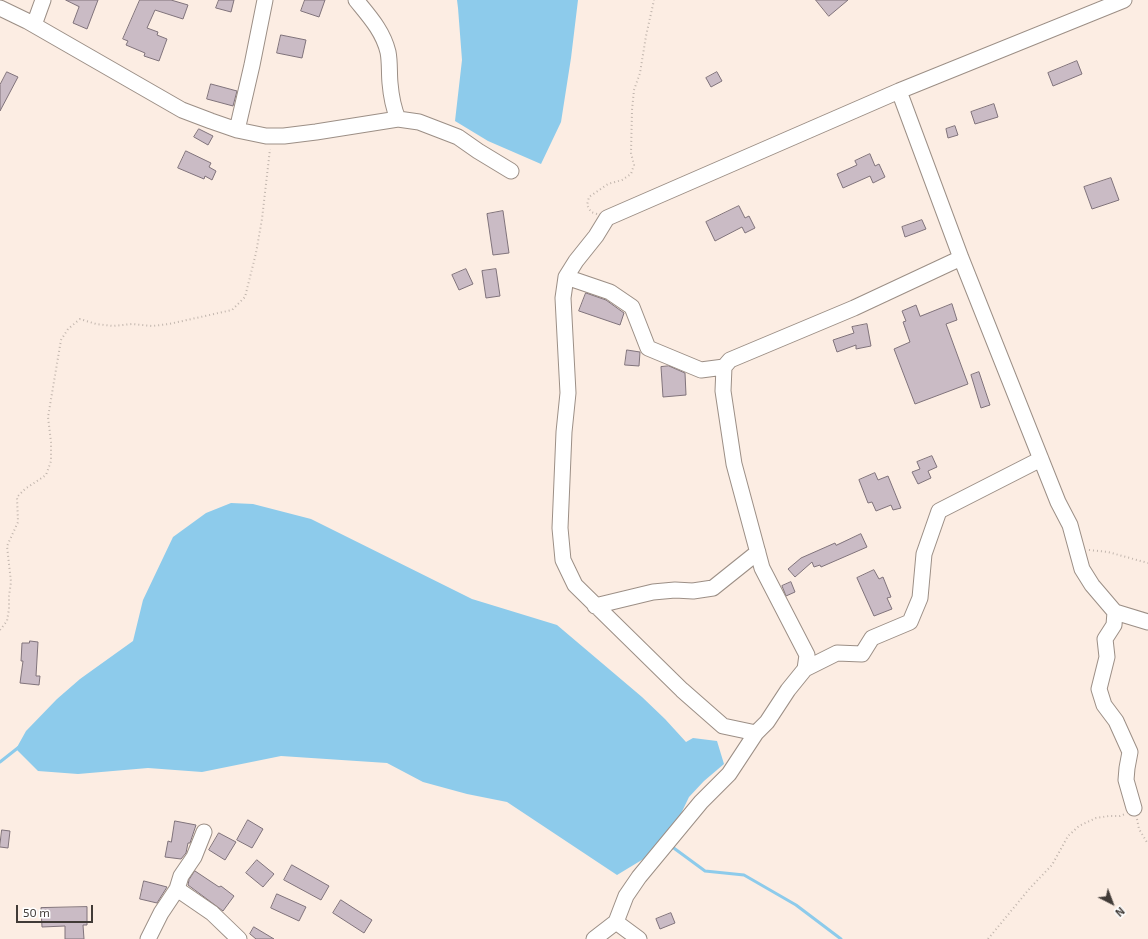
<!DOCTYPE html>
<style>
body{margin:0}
#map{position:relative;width:1148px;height:939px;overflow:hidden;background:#fcede3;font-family:"Exo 2",sans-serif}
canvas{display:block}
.north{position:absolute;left:1092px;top:883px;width:40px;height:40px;-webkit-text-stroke:3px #fff;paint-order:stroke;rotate:138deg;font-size:11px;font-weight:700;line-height:16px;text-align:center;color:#413b37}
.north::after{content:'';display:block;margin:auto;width:14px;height:18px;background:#413b37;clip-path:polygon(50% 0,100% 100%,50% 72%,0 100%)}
.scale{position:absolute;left:16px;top:905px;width:77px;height:18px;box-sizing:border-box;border:2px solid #413b37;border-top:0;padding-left:5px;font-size:12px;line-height:14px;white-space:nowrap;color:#413b37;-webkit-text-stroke:3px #fff;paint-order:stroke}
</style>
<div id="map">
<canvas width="1148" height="939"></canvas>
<div class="north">N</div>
<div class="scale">50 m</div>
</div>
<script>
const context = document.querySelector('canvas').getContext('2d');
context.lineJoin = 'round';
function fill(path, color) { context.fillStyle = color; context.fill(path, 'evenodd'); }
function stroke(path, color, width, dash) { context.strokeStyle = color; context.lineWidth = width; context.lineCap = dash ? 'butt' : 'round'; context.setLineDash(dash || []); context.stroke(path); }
fill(new Path2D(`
 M 457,0 L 578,0 L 571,58 L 561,122 L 541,164 L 488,141 L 455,121 L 462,60 L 458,8 Z
 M 231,503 L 253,504 L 311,519 L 472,599 L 557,625 L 642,697 L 665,719 L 686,742 L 693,738 L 717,741 L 724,764 L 704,781 L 689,797 L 676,824 L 650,855 L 617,875 L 507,802 L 467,794 L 423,782 L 387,763 L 281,756 L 202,772 L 148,768 L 78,774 L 38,771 L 16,749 L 26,731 L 57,699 L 80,679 L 133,641 L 143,600 L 173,537 L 206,513 Z`), '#8dcbeb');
stroke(new Path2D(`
 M 0,762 L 19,747
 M 671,846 L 705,871 L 744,875 L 796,905 L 841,939`), '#8dcbeb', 3);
const building = new Path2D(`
 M 66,0 L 98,0 L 87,29 L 73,23 L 79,7 Z
 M 140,0 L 171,0 L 188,5 L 183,19 L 155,10 L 147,28 L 158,32 L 157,35 L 167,39 L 159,61 L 144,56 L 145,53 L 126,45 L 128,41 L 123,39 Z
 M 219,0 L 234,0 L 231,12 L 216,8 Z
 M 305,0 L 325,0 L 319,17 L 301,11 Z
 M 816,0 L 848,0 L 829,16 Z
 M 281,35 L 306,40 L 302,58 L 277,53 Z
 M 1077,61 L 1082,74 L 1053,86 L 1048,73 Z
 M 7,72 L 18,77 L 0,111 L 0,85 Z
 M 717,72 L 722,81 L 711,87 L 706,78 Z
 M 211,84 L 237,91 L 233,106 L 207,99 Z
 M 994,104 L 998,117 L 975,124 L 971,112 Z
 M 955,126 L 958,135 L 948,138 L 946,129 Z
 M 199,129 L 213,136 L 208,145 L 194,137 Z
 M 186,151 L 211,163 L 209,167 L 216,171 L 212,180 L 205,176 L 204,179 L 178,168 Z
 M 870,154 L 875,166 L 879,164 L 885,177 L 873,183 L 870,176 L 843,188 L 837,174 L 857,165 L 855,161 Z
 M 1111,178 L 1119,200 L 1092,209 L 1084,187 Z
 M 739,206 L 745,218 L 749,216 L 755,228 L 745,233 L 742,227 L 715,241 L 706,222 Z
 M 503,211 L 509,253 L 493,255 L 487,214 Z
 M 922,220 L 926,229 L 905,237 L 902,227 Z
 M 466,269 L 473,284 L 459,290 L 452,275 Z
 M 496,269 L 500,296 L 486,298 L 482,271 Z
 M 586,293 L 606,300 L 624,313 L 620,325 L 579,311 Z
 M 952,304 L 957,320 L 946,324 L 968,384 L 915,404 L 894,349 L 910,342 L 903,322 L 906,321 L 902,311 L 916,305 L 920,316 Z
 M 867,324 L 871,346 L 856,349 L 856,345 L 837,352 L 833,340 L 854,333 L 852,327 Z
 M 627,350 L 640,352 L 639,366 L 625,365 Z
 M 669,366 L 685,373 L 686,395 L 663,397 L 661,367 Z
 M 979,372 L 990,405 L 981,408 L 971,375 Z
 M 932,456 L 937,467 L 928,471 L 931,478 L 918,484 L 912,472 L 920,469 L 917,462 Z
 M 875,473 L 878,480 L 888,476 L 901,508 L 893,510 L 891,505 L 876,511 L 872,502 L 868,503 L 859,480 Z
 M 861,534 L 867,547 L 821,567 L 820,565 L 814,567 L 812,562 L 795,577 L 788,569 L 801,558 L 835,543 L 836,545 Z
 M 874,570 L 879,579 L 883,577 L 891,597 L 887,598 L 892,609 L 874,616 L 857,578 Z
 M 791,582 L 795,592 L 786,596 L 782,586 Z
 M 30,641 L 38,642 L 36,676 L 40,676 L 39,685 L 20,683 L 23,661 L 21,661 L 22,643 L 29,643 Z
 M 248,820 L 263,829 L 252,848 L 237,840 Z
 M 175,821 L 196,825 L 190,843 L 188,843 L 186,853 L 181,859 L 165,857 L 168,841 L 171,842 Z
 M 2,830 L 10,831 L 8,848 L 0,847 Z
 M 219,833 L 236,842 L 225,860 L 209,850 Z
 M 257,860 L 274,874 L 263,887 L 246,873 Z
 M 292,865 L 329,886 L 321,900 L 284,880 Z
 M 195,871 L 219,887 L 221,886 L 234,896 L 223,911 L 188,885 L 189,880 Z
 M 144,881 L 167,887 L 157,903 L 140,899 Z
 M 277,894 L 306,907 L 299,921 L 271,908 Z
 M 341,900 L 372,920 L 364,933 L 333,913 Z
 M 87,907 L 87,925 L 83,925 L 84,939 L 65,939 L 65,926 L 42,927 L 41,908 Z
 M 671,913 L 675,923 L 660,929 L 656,919 Z
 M 254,927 L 274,939 L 256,939 L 250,934 Z`);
fill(building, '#cabbc5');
stroke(building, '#80737b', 1);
const minor = new Path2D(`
 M 356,0 C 369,16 383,31 388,52 C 390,62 389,73 390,83 C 391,95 393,107 398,119
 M 0,8 L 27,21 L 182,110 L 211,121 L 237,130 L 266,136 L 284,136 L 316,132 L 398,119 L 419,122 L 458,137 L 478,151 L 511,171
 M 34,25 L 43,0
 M 899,91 L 961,258 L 1058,502 L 1070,525 L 1082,569 L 1092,585 L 1115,612 L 1114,625 L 1105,639 L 1107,657 L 1099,689 L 1104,705 L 1116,721 L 1130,752 L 1127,768 L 1126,780 L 1134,808
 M 237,130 L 252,65 L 265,0
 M 566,277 L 610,292 L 632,307 L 648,348 L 701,370 L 724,367
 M 595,606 L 653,592 L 675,590 L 693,591 L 713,588 L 758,552
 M 1115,612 L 1148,622
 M 805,669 L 837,653 L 862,654 L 872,638 L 910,622 L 920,598 L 924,554 L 939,511 L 1041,459
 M 756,733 L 723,726 L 682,690 L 575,585 L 563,560 L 560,528 L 564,432 L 568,393 L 563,298 L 566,277 L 576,261 L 596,236 L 607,218 L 899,91 L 1124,0
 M 177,889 L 212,913 L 239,939
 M 616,922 L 639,939
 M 148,939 L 161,913 L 177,889 L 181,876 L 194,857 L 204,832
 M 594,939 L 616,922 L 626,896 L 639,877 L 701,802 L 729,774 L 756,733 L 767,722 L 788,690 L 805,669 L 807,655 L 762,568 L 734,464 L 723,391 L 724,367 L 730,360 L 854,308 L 961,258`);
stroke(minor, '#9c8f86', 17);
stroke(new Path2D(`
 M 597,214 L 591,212 L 587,205 L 589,197 L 608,184 L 622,180 L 631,174 L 634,165 L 631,153 L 632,110 L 634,90 L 640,73 L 646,36 L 654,0
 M 1089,550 L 1108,552 L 1148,563
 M 0,630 L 7,621 L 9,609 L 9,596 L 11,582 L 7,546 L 18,522 L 17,497 L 25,489 L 46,475 L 51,461 L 51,442 L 48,417 L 61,340 L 68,329 L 80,319 L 96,324 L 113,326 L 132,324 L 152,326 L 169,324 L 232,310 L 245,297 L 256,253 L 262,219 L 270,149
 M 1137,819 L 1139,829 L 1148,844
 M 988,939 L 1030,888 L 1052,865 L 1068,836 L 1079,826 L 1096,818 L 1109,816 L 1120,816 L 1125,814`), '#c1b5ad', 2, [1, 3]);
stroke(minor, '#fff', 15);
</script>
